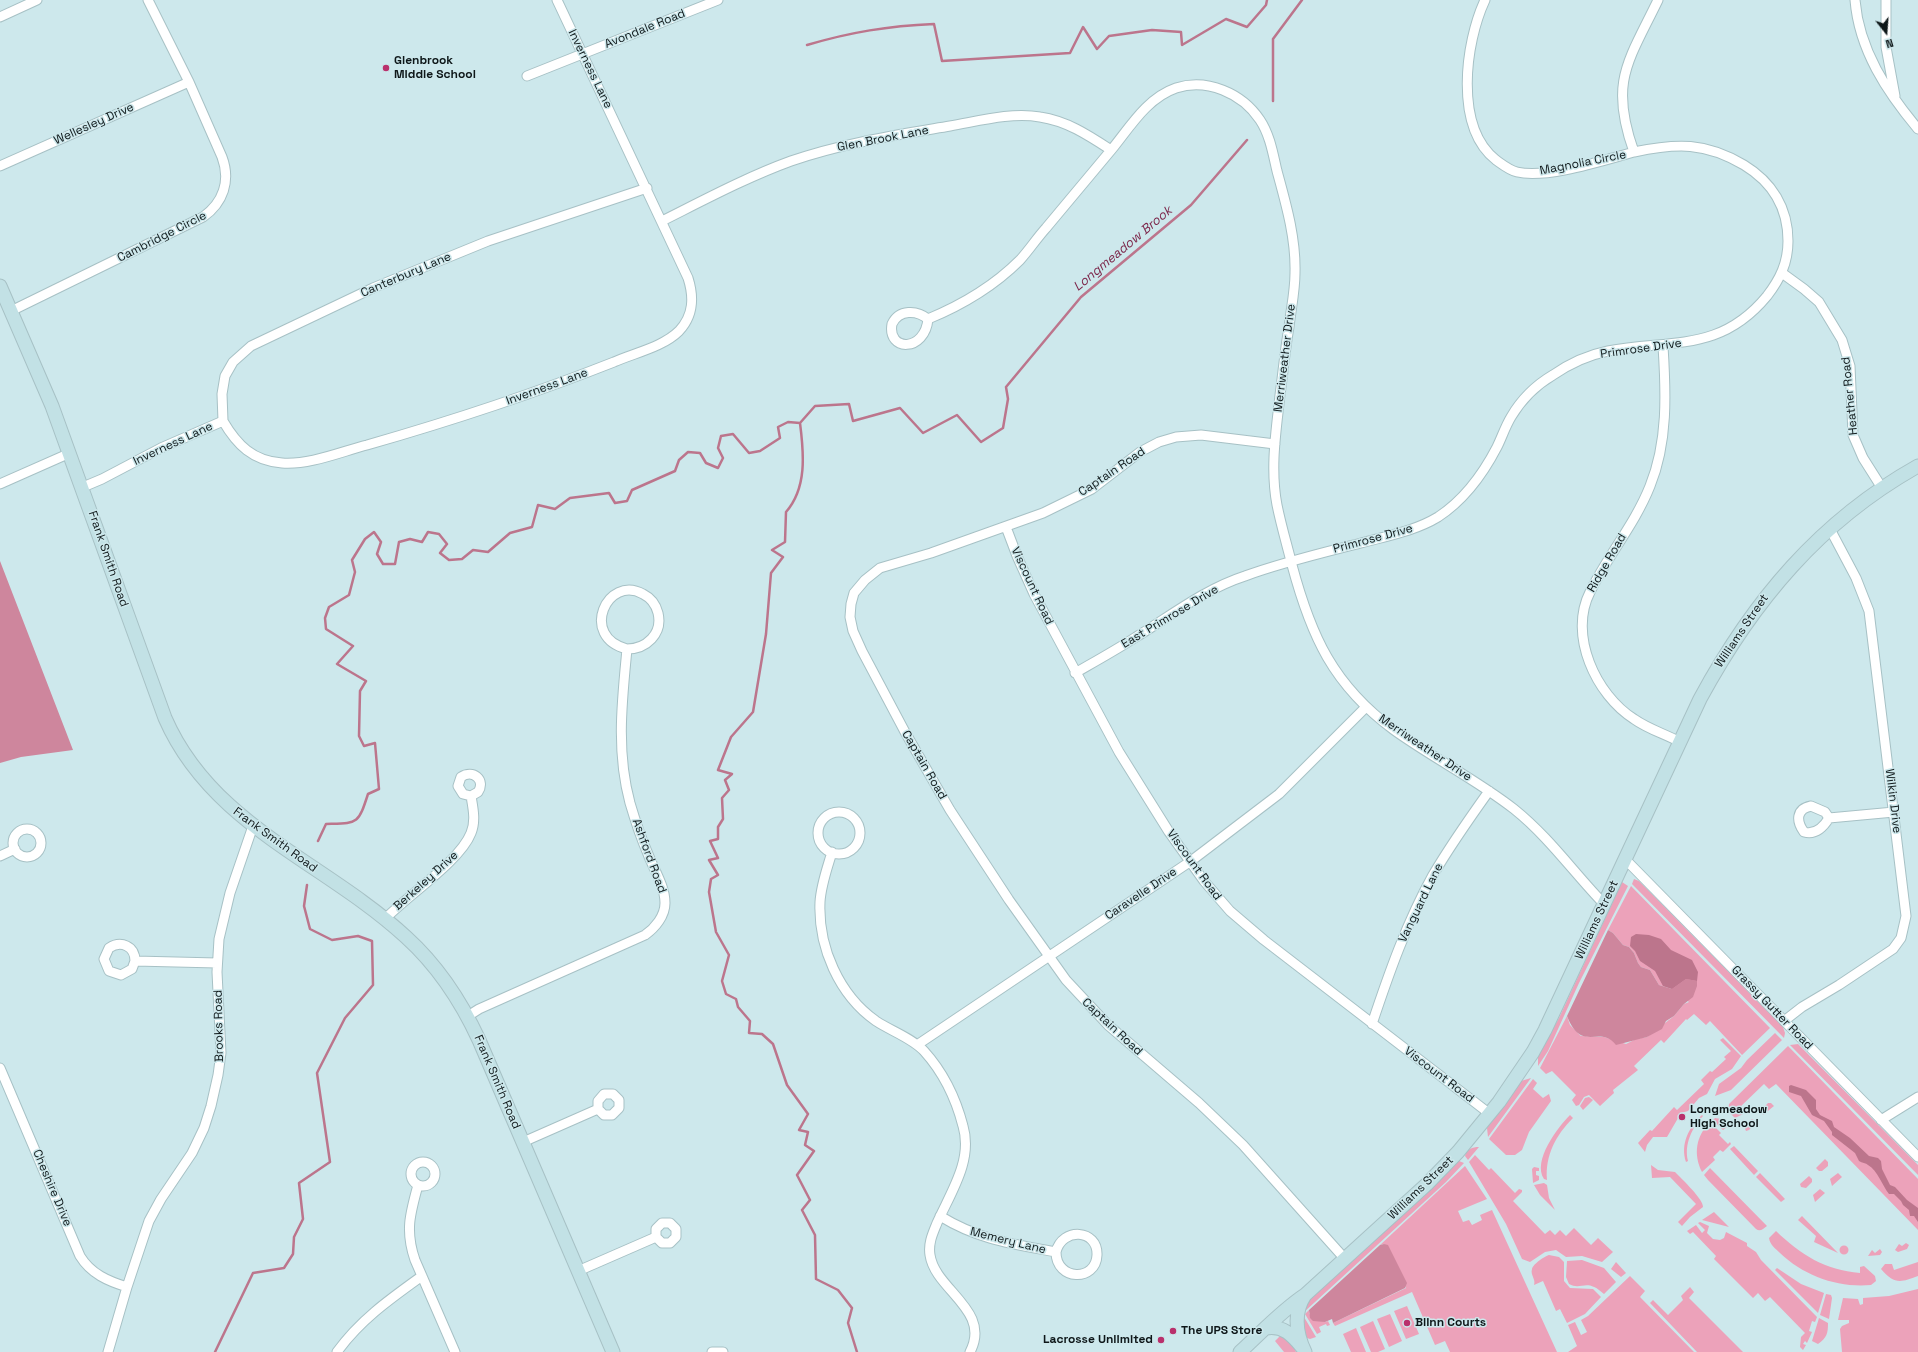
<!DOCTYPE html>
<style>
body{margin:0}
#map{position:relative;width:1918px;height:1352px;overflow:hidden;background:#cde8ec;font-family:"Space Grotesk",sans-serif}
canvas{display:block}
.north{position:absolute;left:1866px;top:12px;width:40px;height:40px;-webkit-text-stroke:3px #cde8ec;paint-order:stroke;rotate:163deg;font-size:11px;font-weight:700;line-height:16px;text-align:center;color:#0e1719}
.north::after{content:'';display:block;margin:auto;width:14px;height:18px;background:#0e1719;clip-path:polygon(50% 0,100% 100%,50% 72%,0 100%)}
</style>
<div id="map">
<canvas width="1918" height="1352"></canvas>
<div class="north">N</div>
</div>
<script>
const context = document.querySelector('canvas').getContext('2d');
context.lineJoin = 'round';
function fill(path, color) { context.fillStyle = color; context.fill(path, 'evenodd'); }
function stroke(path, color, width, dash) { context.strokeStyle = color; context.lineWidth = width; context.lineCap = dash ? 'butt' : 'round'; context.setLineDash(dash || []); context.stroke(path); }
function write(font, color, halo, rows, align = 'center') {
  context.font = font + ' "Space Grotesk",sans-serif'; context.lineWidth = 3; context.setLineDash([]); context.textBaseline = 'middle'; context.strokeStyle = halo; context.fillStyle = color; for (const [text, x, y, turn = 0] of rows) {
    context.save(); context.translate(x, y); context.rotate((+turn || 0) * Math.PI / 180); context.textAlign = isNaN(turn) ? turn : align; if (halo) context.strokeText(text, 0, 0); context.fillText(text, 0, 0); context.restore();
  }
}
fill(new Path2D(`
 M 1634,879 L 1639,881 L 1783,1027 L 1785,1033 L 1784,1038 L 1632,884 Z
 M 1622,882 L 1628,886 L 1579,983 L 1548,1051 L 1538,1066 L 1538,1057 L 1559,1018 Z
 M 1631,886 L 1770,1028 L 1742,1055 L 1710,1021 L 1706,1025 L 1694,1014 L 1687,1020 L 1686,1019 L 1664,1043 L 1661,1040 L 1634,1066 L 1638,1070 L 1613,1090 L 1614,1093 L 1600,1106 L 1589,1095 L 1584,1097 L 1579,1105 L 1576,1106 L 1572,1100 L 1576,1095 L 1552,1071 L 1546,1074 L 1540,1068 L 1567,1016 L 1570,1025 L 1581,1036 L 1604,1037 L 1626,1044 L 1636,1039 L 1647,1037 L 1674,1016 L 1684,1004 L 1689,1002 L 1672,989 L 1659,985 L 1650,970 L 1641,967 L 1638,963 L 1634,953 L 1629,947 L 1623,945 L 1613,933 L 1608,930 Z
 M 1775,1033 L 1782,1040 L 1731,1090 L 1715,1096 L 1719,1084 L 1741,1068 L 1747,1060 Z
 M 1723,1038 L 1741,1056 L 1732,1069 L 1715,1079 L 1707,1094 L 1699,1098 L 1688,1111 L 1681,1113 L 1667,1137 L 1653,1137 L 1647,1145 L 1645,1152 L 1638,1143 L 1650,1130 L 1652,1131 L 1674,1107 L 1677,1110 L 1704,1084 L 1701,1080 L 1710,1071 L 1712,1072 L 1726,1059 L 1724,1057 L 1731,1051 L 1720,1040 Z
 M 1798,1044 L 1918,1165 L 1918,1175 L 1790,1045 Z
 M 1788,1046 L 1918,1179 L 1918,1230 L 1776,1084 L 1769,1089 L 1764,1084 L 1739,1108 L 1743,1114 L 1735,1118 L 1728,1111 L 1729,1104 Z
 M 1531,1078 L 1488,1137 L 1487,1128 L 1521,1081 Z
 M 1533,1079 L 1537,1083 L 1533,1089 L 1543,1098 L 1549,1094 L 1551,1101 L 1529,1132 L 1522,1150 L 1515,1155 L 1506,1155 L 1489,1139 Z
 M 1589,1097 L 1593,1100 L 1583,1110 L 1580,1106 L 1585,1098 Z
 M 1768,1103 L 1771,1103 L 1774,1106 L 1763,1115 L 1761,1110 Z
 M 1570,1115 L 1573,1118 C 1556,1135 1545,1155 1547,1180 L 1544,1179 C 1532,1161 1558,1127 1570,1115 Z
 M 1702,1115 L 1703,1116 C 1692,1128 1684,1144 1688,1161 L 1686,1162 C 1680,1144 1689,1127 1702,1115 Z
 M 1715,1118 L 1721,1119 L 1727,1127 L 1723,1130 L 1713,1120 Z
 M 1752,1119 L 1757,1122 L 1749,1130 L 1746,1131 L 1744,1126 Z
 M 1710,1122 L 1721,1133 L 1719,1135 L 1728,1144 L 1730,1142 L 1731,1144 L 1723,1152 L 1720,1150 L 1713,1157 L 1715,1160 L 1702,1172 C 1693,1154 1696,1136 1710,1122 Z
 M 1734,1146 L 1758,1171 L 1754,1175 L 1730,1149 Z
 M 1479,1147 L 1468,1160 L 1465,1156 C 1467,1149 1472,1147 1479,1147 Z
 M 1475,1155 L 1489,1170 L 1491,1168 L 1515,1193 L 1519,1189 L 1522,1190 L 1522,1192 L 1513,1201 L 1545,1234 L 1550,1230 L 1555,1235 L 1560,1230 L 1566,1236 L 1574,1228 L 1591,1245 L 1598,1238 L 1613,1252 L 1602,1262 L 1582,1256 L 1566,1257 L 1556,1250 L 1545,1252 L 1530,1262 L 1522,1259 L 1506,1224 L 1469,1162 Z
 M 1825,1159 L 1828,1162 L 1828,1166 L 1822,1171 L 1819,1171 L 1816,1168 Z
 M 1459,1161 L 1464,1163 L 1446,1182 L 1303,1313 L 1308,1301 L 1313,1295 L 1429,1191 Z
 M 1651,1165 L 1658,1170 L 1675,1172 C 1682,1179 1704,1200 1703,1207 L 1690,1217 L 1682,1226 L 1678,1222 L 1696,1204 L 1670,1177 L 1652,1178 Z
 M 1465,1166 L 1487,1199 L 1458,1211 L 1463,1222 L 1469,1220 L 1472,1225 L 1482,1220 L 1480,1215 L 1492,1210 L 1557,1352 L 1450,1352 L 1445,1341 L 1435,1345 L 1412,1292 L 1335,1326 L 1333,1323 L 1406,1288 L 1384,1244 L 1380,1245 Z
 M 1534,1167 L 1539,1168 L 1539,1171 L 1536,1171 L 1536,1175 L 1539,1176 L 1539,1180 L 1533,1183 L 1532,1169 Z
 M 1710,1168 L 1767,1226 C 1763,1229 1760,1232 1756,1229 L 1708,1180 L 1704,1175 Z
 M 1760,1173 L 1785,1199 L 1781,1202 L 1756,1177 Z
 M 1838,1173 L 1842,1177 L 1832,1186 L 1830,1179 Z
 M 1809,1176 L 1812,1179 L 1812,1182 L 1806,1188 L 1801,1187 L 1800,1184 Z
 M 1544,1183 L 1547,1185 L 1549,1198 L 1555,1210 L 1540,1195 L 1534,1185 Z
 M 1820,1189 L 1825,1193 L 1815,1202 L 1813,1195 Z
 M 1714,1212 L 1729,1227 L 1702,1220 Z
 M 1802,1216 L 1838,1253 L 1814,1242 L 1816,1236 L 1798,1220 Z
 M 1700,1222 L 1709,1226 L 1707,1233 L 1713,1239 L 1720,1240 L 1724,1238 L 1726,1232 L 1747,1243 L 1747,1246 L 1756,1252 L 1761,1260 L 1817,1317 L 1815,1322 L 1812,1321 L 1809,1331 L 1812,1332 L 1807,1343 L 1805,1341 L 1803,1344 L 1806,1345 L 1803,1350 L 1800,1347 L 1801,1337 L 1805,1333 L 1770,1297 L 1765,1301 L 1758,1293 L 1753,1298 L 1714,1259 L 1716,1256 L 1693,1232 L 1690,1234 L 1687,1231 L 1696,1225 L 1702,1233 L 1705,1230 L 1698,1223 Z
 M 1776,1231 C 1801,1255 1825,1270 1860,1273 L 1860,1267 L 1864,1266 L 1875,1276 L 1876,1281 L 1871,1285 C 1838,1288 1804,1276 1780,1253 C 1775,1248 1770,1245 1769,1238 Z
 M 1906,1243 L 1909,1245 L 1907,1249 L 1898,1252 L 1895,1250 L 1899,1244 L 1902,1246 Z
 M1839.5 1250a4.5 4.5 0 1 1 9 0a4.5 4.5 0 1 1-9 0Z
 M 1880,1249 L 1882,1252 L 1880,1255 L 1868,1256 L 1872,1250 L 1875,1253 Z
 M 1549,1255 L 1559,1257 L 1564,1262 L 1564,1281 L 1570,1288 L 1593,1289 L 1601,1297 L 1585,1314 L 1567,1323 L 1560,1309 L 1556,1311 L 1543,1281 L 1534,1285 C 1536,1279 1530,1275 1532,1269 C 1533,1264 1545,1256 1549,1255 Z
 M 1582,1260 L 1604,1268 L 1616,1282 L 1604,1294 C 1586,1277 1582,1291 1569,1284 L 1566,1277 L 1567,1261 Z
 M 1616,1262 L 1626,1273 L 1621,1277 L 1611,1269 Z
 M 1918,1262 L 1918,1276 C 1900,1283 1894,1284 1881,1269 L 1885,1264 L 1892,1264 L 1894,1270 Z
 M 1777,1268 L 1801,1284 L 1824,1293 L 1818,1313 L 1775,1270 Z
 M 1630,1276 L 1645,1291 L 1640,1297 L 1694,1352 L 1568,1352 L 1577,1346 L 1568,1325 L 1575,1322 L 1581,1335 L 1587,1332 L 1581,1320 L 1588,1316 Z
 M 1690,1287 L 1694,1292 L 1689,1298 L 1743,1352 L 1697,1352 L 1650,1303 L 1653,1300 L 1668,1315 L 1683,1300 L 1681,1296 Z
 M 1918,1289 L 1918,1352 L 1842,1352 L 1840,1329 L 1842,1326 L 1849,1323 L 1849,1320 L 1838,1320 L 1843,1298 L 1858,1299 L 1860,1305 L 1863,1304 L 1863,1298 L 1889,1296 Z
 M 1826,1294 L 1831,1295 L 1832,1298 L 1829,1319 L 1820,1315 Z
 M 1407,1306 L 1419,1334 L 1406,1339 L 1394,1311 Z
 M 1309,1310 L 1309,1314 L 1325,1322 L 1328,1321 L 1330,1325 L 1327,1326 L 1326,1324 L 1319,1327 L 1321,1332 L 1317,1334 L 1305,1314 Z
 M 1390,1314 L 1402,1341 L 1389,1347 L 1377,1319 Z
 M 1304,1317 L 1316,1337 L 1310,1339 L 1307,1338 L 1302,1326 Z
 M 1819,1318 L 1828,1323 C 1828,1333 1827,1338 1818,1344 L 1812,1341 Z
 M 1373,1321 L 1385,1349 L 1378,1352 L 1371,1352 L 1360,1327 Z
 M 1356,1328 L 1366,1352 L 1351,1352 L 1343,1334 Z
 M 1282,1334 L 1291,1340 L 1296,1352 L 1284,1352 L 1275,1341 Z`), '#eca2ba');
fill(new Path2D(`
 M 0,561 L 73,750 L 21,757 L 0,763 Z
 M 1608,930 L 1613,933 L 1623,945 L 1629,947 L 1634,953 L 1638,963 L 1641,967 L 1650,970 L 1659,985 L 1672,989 L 1686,979 L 1697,981 L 1697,986 L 1693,997 L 1684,1004 L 1674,1016 L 1666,1021 L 1662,1029 L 1647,1037 L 1616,1045 C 1599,1024 1582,1054 1567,1016 Z
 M 1384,1244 L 1388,1245 L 1407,1283 L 1405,1288 L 1333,1323 L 1332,1319 L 1325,1322 L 1313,1321 L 1310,1318 L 1309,1310 L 1380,1245 Z`), '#ce869d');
fill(new Path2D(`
 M 1636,934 L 1649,935 L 1661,939 L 1671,950 L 1692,960 L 1698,972 L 1697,981 L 1686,979 L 1672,989 L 1663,986 L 1655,971 L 1640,961 L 1635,951 L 1630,946 L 1631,937 Z
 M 1791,1085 L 1806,1090 L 1816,1100 L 1816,1109 L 1820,1115 L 1832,1121 L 1834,1127 L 1850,1138 L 1869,1156 L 1878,1158 L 1881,1161 L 1882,1169 L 1890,1185 L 1895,1187 L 1907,1200 L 1918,1208 L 1918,1222 L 1914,1216 L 1910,1216 L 1909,1210 L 1903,1205 L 1901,1201 L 1894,1194 L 1889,1194 C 1882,1185 1878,1171 1868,1165 C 1866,1163 1862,1163 1859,1161 L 1855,1153 L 1832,1135 L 1832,1132 L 1824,1121 L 1812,1115 L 1801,1096 L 1789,1092 L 1789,1086 Z`), '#bc758c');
stroke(new Path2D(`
 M 807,45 C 851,32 888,26 934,24 L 942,61 L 1070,53 L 1083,27 L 1097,49 L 1109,36 L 1152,30 L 1181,32 L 1182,45 L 1226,19 L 1247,27 L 1266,5 L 1267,0
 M 1273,101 L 1273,39 L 1302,0
 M 800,423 C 804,454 807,488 786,512 L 785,542 L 772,550 L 783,557 L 771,573 L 766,634 L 753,712 L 731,737 L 718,770 L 732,774 L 725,780 L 729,790 L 722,798 L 723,819 L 718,827 L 718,839 L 710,841 L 718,858 L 709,860 L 718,875 L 711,879 L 709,892 L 716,932 L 729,955 L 722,981 L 726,994 L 736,999 L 738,1007 L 750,1021 L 749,1033 L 762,1034 L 773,1044 L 787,1085 L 808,1114 L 799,1130 L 808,1132 L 805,1145 L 814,1151 L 797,1175 L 810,1200 L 802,1210 L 815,1235 L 816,1279 L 838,1290 L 852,1308 L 848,1323 L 857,1352
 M 318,841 L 326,824 C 358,823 358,825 368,794 L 379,789 L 375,743 L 364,746 L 359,736 L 360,691 L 366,681 L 337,664 L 353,646 L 326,629 L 325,618 L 329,607 L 349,595 L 355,572 L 352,560 L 365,539 L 374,532 L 381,542 L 377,554 L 383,564 L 395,564 L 399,542 L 410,539 L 422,542 L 428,532 L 439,534 L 447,544 L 440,553 L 449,560 L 462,559 L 473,550 L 488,552 L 510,533 L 532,527 L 538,505 L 555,509 L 570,498 L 609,493 L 615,503 L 627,501 L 632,490 L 675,471 L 679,460 L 688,452 L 700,453 L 706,463 L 718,468 L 723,458 L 718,448 L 721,436 L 733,434 L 749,453 L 760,451 L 780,438 L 778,427 L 788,422 L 800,423 L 815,406 L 849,404 L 853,421 L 900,408 L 923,433 L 957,415 L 981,442 L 1003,428 L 1008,399 L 1006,387 L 1081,297 L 1191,205 L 1247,140
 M 215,1352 L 253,1273 L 284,1268 L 293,1254 L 294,1237 L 303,1219 L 299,1183 L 330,1162 L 317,1073 L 345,1018 L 373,985 L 372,941 L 358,936 L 332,940 L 310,929 L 304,906 L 307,885`), '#bc758c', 2.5);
const street = new Path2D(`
 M 1485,0 C 1465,43 1454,127 1496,160 C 1503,165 1509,170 1517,172 C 1547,179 1604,160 1634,152 C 1609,82 1628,62 1658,0
 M 1855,0 C 1859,50 1887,92 1918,129
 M 1886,0 L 1886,47 L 1895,96
 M 0,17 L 37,0
 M 527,76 L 718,0
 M 0,166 L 189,82
 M 662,221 C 704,200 747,177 791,161 C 843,143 897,135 950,126 C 979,121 1011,112 1040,117 C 1067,121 1088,135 1111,150
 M 1782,273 L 1804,289 L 1819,302 L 1842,340 L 1850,366 L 1853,435 L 1863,458 L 1882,488
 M 11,311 L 203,217 C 223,203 231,181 222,157 L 189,82 L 148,0
 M 928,319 C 917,310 899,309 892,324 C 887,352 925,352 928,319 C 962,305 994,286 1020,260 C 1029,250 1037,238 1046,228 C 1068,202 1090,175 1112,149 C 1130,127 1147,98 1176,88 C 1207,78 1242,93 1260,120 C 1270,135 1273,154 1277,171 C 1286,204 1296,238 1295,273 C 1295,291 1291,309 1289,327 C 1285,350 1283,373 1280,395 C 1276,432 1270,468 1277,505 C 1281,525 1287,545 1292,565 C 1311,636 1333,685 1394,730 C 1433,758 1477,780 1514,809 C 1549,837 1574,873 1604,904
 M 1663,346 C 1666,393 1668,442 1650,486 C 1635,524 1608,555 1590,592 C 1568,635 1596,695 1634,719 C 1648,729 1665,734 1680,742
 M 223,421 L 222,394 L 225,376 L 233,362 L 251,346 L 373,288 L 488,241 L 647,188
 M 1275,444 L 1201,435 L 1176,437 L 1159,442 L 1140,452 L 1092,489 L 1043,513 L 931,553 L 880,568 L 865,580 L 854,593 L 851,604 L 850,617 L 853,631 L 862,651 L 905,732 L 950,810 L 1009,900 L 1066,980 L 1108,1025 L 1199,1103 L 1243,1145 L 1345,1259
 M 0,484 L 70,453
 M 83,487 L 102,479 L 161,448 L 223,421 C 237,445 253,461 282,463 C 310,465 340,452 367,445 C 451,421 533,394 614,362 C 634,353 663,347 679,331 C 694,315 694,297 688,278 L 557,0
 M 1006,527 L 1017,556 L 1034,594 L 1119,752 L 1169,832 L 1204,881 L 1230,911 L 1264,940 L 1490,1114
 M 1075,673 C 1096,661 1116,650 1136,637 C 1172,615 1205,589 1245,576 C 1283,562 1322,553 1361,543 C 1387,536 1415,531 1438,517 C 1464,500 1483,474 1497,447 C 1502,437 1505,427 1511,417 C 1521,400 1536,385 1553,375 C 1569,364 1588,355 1608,351 C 1671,339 1720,353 1767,296 C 1780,279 1788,263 1788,241 C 1788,208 1772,182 1744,165 C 1705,142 1677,143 1634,152
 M818 833a21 21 0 1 1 42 0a21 21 0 1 1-42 0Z
 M 1829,818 C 1823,828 1815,835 1804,832 C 1796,821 1796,809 1811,806 L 1825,812 L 1829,818 L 1894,812
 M13 843a14 14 0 1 1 28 0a14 14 0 1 1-28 0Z
 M 832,852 C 827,869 821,885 820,902 C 818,947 839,995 876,1021 C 891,1031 912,1038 924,1051 C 943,1072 956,1099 963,1126 C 973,1160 951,1192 937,1223 C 933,1233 928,1243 930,1255 C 935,1290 992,1310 970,1352
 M 0,856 L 15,849
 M 1625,859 L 1918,1157
 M 385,919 C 408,895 460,861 471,833 C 476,821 473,808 471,796 L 463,794 L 458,786 L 461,777 C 473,769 486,780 478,792 L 471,796
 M 135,961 C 135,946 121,940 109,948 L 104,959 L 109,971 L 121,975 L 132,969 L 135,961 L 217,963
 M 468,1016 L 479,1009 L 645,935 C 655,928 665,916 665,903 C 665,886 654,870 648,854 C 641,838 635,820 630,803 C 616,751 622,701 627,649 C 646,649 663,634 658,613 C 656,605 651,598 643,594 C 607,574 579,637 627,649
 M 1784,1021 L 1802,1007 L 1839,985 L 1893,949 L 1901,938 L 1906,916 L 1869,611 L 1856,578 L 1830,529
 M 1372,1024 C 1389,973 1407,922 1433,875 C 1450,846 1469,819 1489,791
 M 917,1045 L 1191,861 L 1279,794 L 1366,707
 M 0,1068 L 80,1256 C 91,1274 108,1281 127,1287
 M 1881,1120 L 1918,1097
 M 523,1142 L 598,1109 L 604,1115 L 612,1115 L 619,1108 L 619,1100 L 613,1094 L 604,1094 L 598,1101 L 598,1109
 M411 1174a12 12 0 1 1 24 0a12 12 0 1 1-24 0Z
 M 418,1185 C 410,1214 405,1231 415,1260 L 455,1352
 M 940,1216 C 979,1240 1013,1244 1056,1252 C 1056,1281 1096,1282 1097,1255 C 1098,1229 1062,1227 1056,1252
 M 578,1271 L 656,1237 L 662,1243 L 670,1243 L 676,1237 L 676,1229 L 670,1223 L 662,1223 L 656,1229 L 656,1237
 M 108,1352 L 127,1287 L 149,1221 L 161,1199 L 192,1153 L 204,1128 L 211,1106 L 218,1075 L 221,1053 L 217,972 L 219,939 L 230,893 L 253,826
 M 337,1352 C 360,1320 390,1299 422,1276
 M 712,1352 L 723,1352`);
const secondary = new Path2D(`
 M 0,286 L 52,406 L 165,718 C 212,826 325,862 406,937 C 438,966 461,1001 479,1040 L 613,1352
 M 1266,1328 C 1283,1325 1292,1335 1302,1347
 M 1240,1352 C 1262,1332 1281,1311 1305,1295 L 1427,1184 L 1458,1152 L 1499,1102 L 1533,1052 L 1545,1030 L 1700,699 C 1753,601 1820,521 1918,466
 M 1305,1352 C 1296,1333 1293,1313 1305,1295`);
stroke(street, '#a7c1c5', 11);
stroke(secondary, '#a7c1c5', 15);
stroke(street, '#fff', 9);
stroke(secondary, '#c2e1e5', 13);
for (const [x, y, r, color] of [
 [386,68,4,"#b9306c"],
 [1682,1117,4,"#b9306c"],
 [1407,1323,4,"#b9306c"],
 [1173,1331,4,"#b9306c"],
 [1161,1340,4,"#b9306c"]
]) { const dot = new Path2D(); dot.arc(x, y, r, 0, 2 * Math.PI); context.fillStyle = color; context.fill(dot); stroke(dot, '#cde8ec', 1.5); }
write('12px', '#0e1719', '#cde8ec', [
 ["Avondale Road",645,29,-22],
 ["Inverness Lane",590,69,64],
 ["Wellesley Drive",94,124,-24],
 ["Glen Brook Lane",883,139,-11],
 ["Magnolia Circle",1583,163,-11],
 ["Cambridge Circle",162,237,-27],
 ["Canterbury Lane",406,275,-23],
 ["Primrose Drive",1641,349,-8],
 ["Merriweather Drive",1285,358,-83],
 ["Inverness Lane",547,387,-20],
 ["Heather Road",1850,396,-96],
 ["Inverness Lane",173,444,-25],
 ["Captain Road",1112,472,-34],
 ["Primrose Drive",1373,539,-15],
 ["Frank Smith Road",108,559,71],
 ["Ridge Road",1607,563,-60],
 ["Viscount Road",1032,586,65],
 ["East Primrose Drive",1170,617,-31],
 ["Williams Street",1742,631,-56],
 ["Merriweather Drive",1425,748,34],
 ["Captain Road",924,765,60],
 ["Wilkin Drive",1893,801,83],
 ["Frank Smith Road",275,840,36],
 ["Ashford Road",649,856,70],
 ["Viscount Road",1194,865,54],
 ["Berkeley Drive",426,881,-42],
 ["Caravelle Drive",1141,894,-34],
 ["Vanguard Lane",1421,903,-64],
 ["Williams Street",1597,920,-65],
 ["Grassy Gutter Road",1772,1008,46],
 ["Brooks Road",219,1026,-91],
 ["Captain Road",1112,1027,43],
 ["Viscount Road",1439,1075,37],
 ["Frank Smith Road",497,1082,67],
 ["Cheshire Drive",52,1188,67],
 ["Williams Street",1421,1188,-44],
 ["Memery Lane",1008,1241,14]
]);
write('bold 12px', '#0e1719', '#cde8ec', [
 ["Glenbrook",394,61],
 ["Middle School",394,75],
 ["Longmeadow",1690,1110],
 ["High School",1690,1124],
 ["Blinn Courts",1415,1323],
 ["The UPS Store",1181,1331],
 ["Lacrosse Unlimited",1153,1340,"right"]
], 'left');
write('italic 13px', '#7c264a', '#cde8ec', [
 ["Longmeadow Brook",1123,249,-40]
]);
</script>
